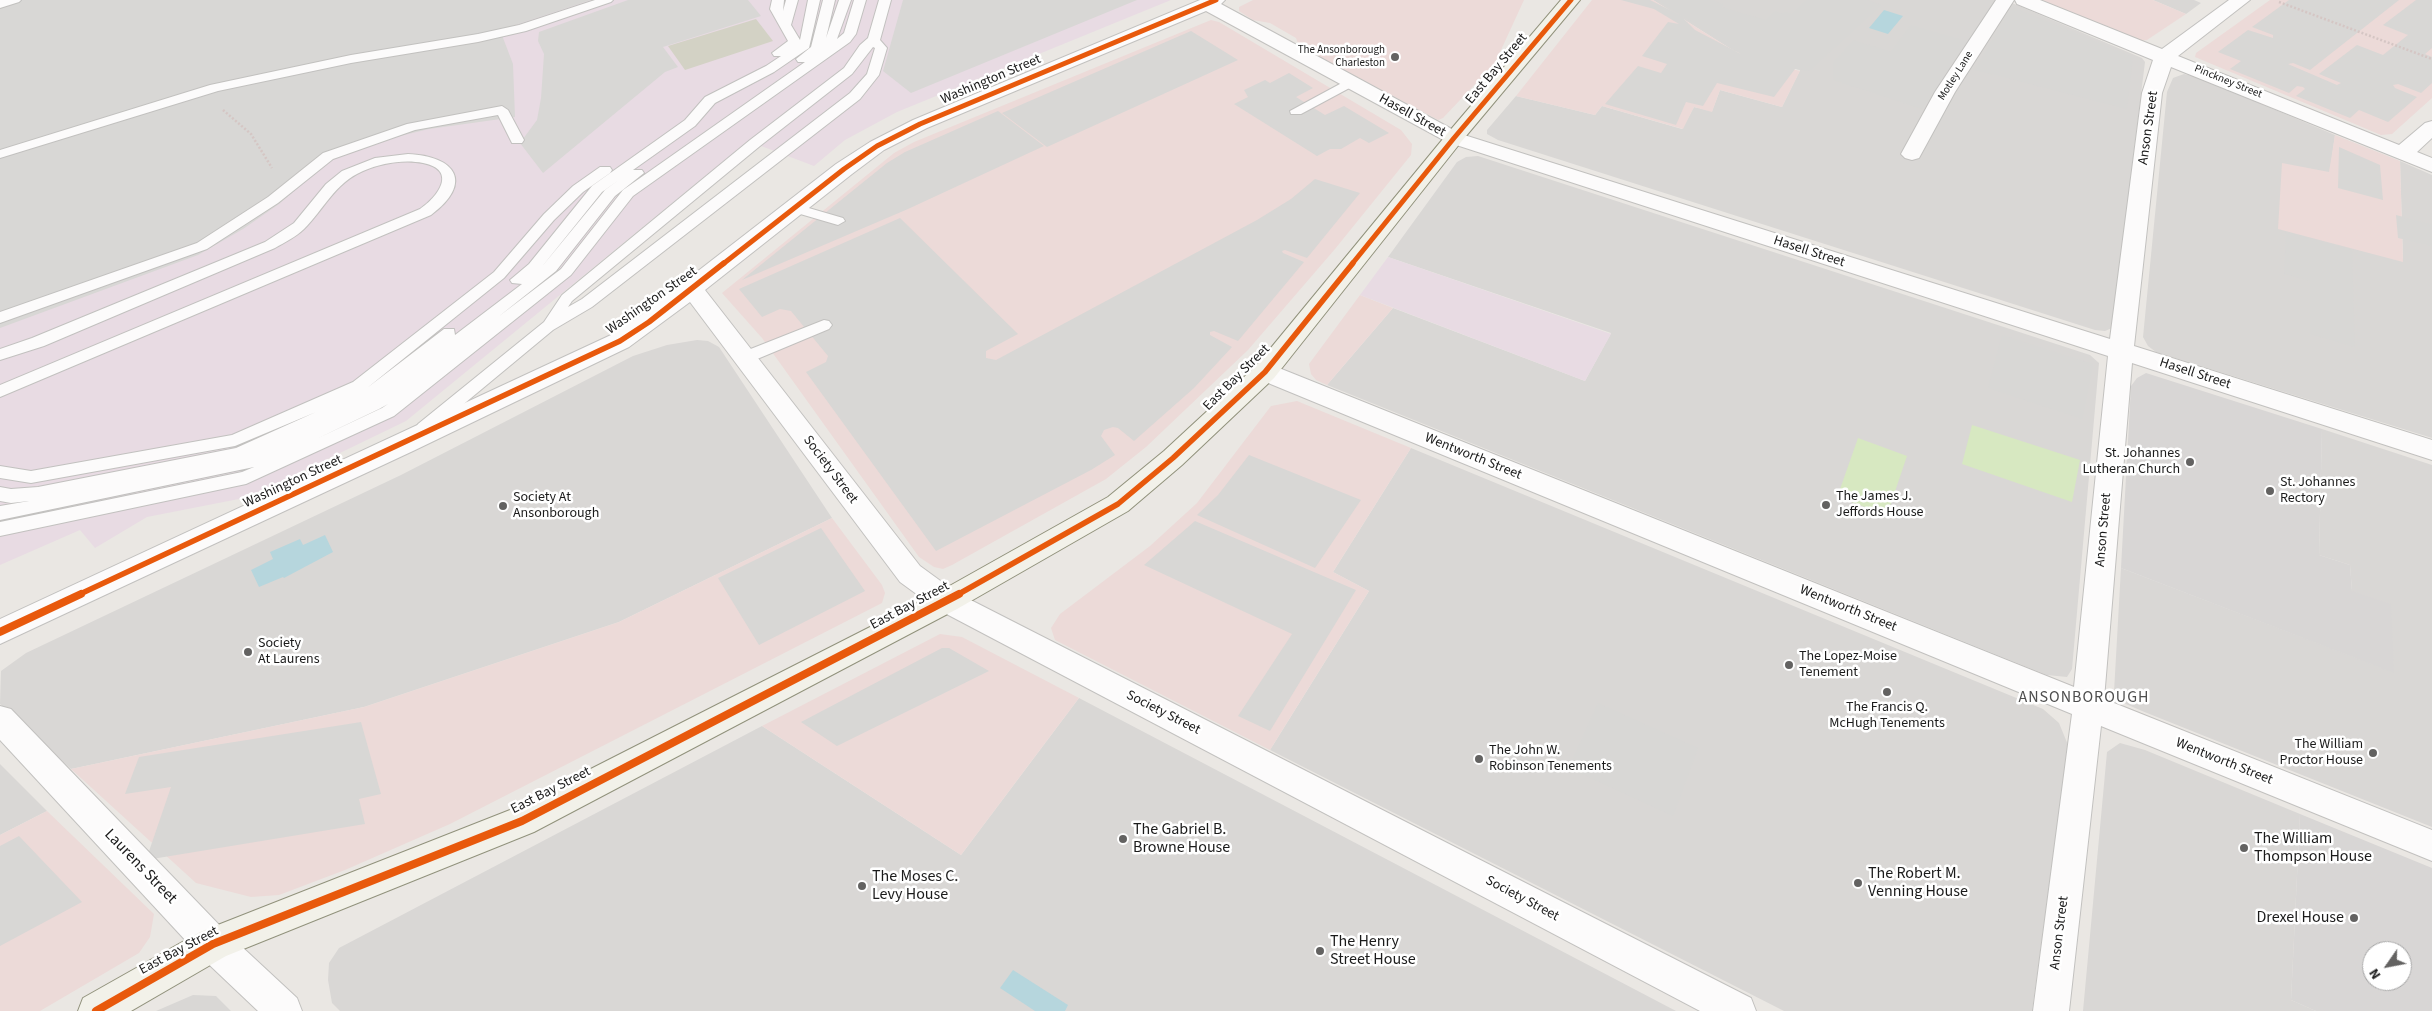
<!DOCTYPE html>
<style>
body{margin:0}
#map{position:relative;width:2432px;height:1011px;overflow:hidden;background:#eae7e3;font-family:"Source Sans 3",sans-serif}
canvas{display:block}
.north{position:absolute;left:2362px;top:941px;width:50px;height:50px;box-sizing:border-box;background:#fff;border:1px solid #a4a4a4;border-radius:50%;rotate:237deg;font-size:14px;font-weight:700;line-height:20px;text-align:center;color:#1b1b1b}
.north::after{content:'';display:block;margin:auto;width:18px;height:22px;background:#636261;clip-path:polygon(50% 0,100% 100%,50% 72%,0 100%)}
</style>
<div id="map">
<canvas width="2432" height="1011"></canvas>
<div class="north">N</div>
</div>
<script>
const context = document.querySelector('canvas').getContext('2d');
context.lineJoin = 'round';
function fill(path, color) { context.fillStyle = color; context.fill(path, 'evenodd'); }
function stroke(path, color, width, dash) { context.strokeStyle = color; context.lineWidth = width; context.lineCap = dash ? 'butt' : 'round'; context.setLineDash(dash || []); context.stroke(path); }
function write(font, color, halo, rows, align = 'center') {
  context.font = font + ' "Source Sans 3",sans-serif'; context.lineWidth = 5; context.setLineDash([]); context.textBaseline = 'middle'; context.strokeStyle = halo; context.fillStyle = color; for (const [text, x, y, turn = 0] of rows) {
    context.save(); context.translate(x, y); context.rotate((+turn || 0) * Math.PI / 180); context.textAlign = isNaN(turn) ? turn : align; if (halo) context.strokeText(text, 0, 0); context.fillText(text, 0, 0); context.restore();
  }
}
fill(new Path2D(`
 M 1653,0 L 2005,0 L 2142,58 L 2145,62 L 2112,328 L 2105,331 L 2095,330 L 1498,140 L 1487,134 L 1487,130 L 1516,96 L 1595,115 L 1602,106 L 1682,129 L 1694,107 L 1712,111 L 1720,90 L 1782,107 L 1800,70 L 1759,60 L 1734,51 Z
 M 2153,0 L 2194,0 L 2201,3 L 2186,14 Z
 M 2184,74 L 2197,77 L 2335,135 L 2330,172 L 2403,261 L 2400,161 L 2432,175 L 2432,438 L 2156,352 L 2148,346 L 2143,337 L 2167,92 L 2173,78 Z
 M 1478,156 L 2090,355 L 2099,363 L 2072,669 L 2067,677 L 2047,675 L 1327,385 L 1393,308 L 1585,381 L 1611,333 L 1388,257 L 1457,162 L 1466,157 Z
 M 697,340 L 708,341 L 719,347 L 832,518 L 619,622 L 364,707 L 71,769 L 0,704 L 1,671 L 26,653 L 401,475 L 633,356 L 667,345 Z
 M 2322,429 L 2432,465 L 2432,827 L 2142,711 L 2126,704 L 2114,692 L 2121,568 L 2393,672 L 2352,591 L 2350,565 L 2319,555 Z
 M 1411,448 L 2043,709 L 2059,723 L 2068,745 L 2032,1011 L 1784,1011 L 1270,750 L 1369,591 L 1333,572 Z
 M 1079,698 L 1676,1011 L 340,1011 L 332,1003 L 328,980 L 329,963 L 339,948 L 762,726 L 961,855 Z
 M 2120,743 L 2145,750 L 2300,814 L 2291,1000 L 2316,1011 L 2083,1011 L 2107,752 Z
 M 0,764 L 47,811 L 0,835 Z
 M 193,995 L 216,996 L 231,1011 L 156,1011 Z`), '#d9d7d5');
fill(new Path2D(`
 M 1253,0 L 1524,0 L 1495,63 L 1443,118 L 1438,120 L 1299,46 L 1296,38 L 1270,23 L 1253,20 L 1239,11 L 1239,7 Z
 M 1592,0 L 1653,0 L 1734,51 L 1759,60 L 1800,71 L 1782,107 L 1720,90 L 1712,112 L 1694,107 L 1683,129 L 1602,106 L 1595,115 L 1516,96 Z
 M 2036,0 L 2153,0 L 2186,14 L 2147,40 L 2139,41 Z
 M 2270,0 L 2432,0 L 2432,98 L 2392,134 L 2381,135 L 2195,57 L 2196,53 Z
 M 1211,20 L 1219,22 L 1401,130 L 1412,144 L 1411,155 L 1335,249 L 1248,350 L 1146,447 L 1106,479 L 952,565 L 943,569 L 934,567 L 919,557 L 762,338 L 722,293 L 894,153 L 914,142 Z
 M 2335,135 L 2400,161 L 2403,262 L 2278,229 L 2282,163 L 2329,172 Z
 M 1360,295 L 1393,308 L 1327,385 L 1316,380 L 1311,374 L 1309,364 Z
 M 1297,401 L 1411,448 L 1333,572 L 1369,591 L 1270,750 L 1055,640 L 1051,628 L 1060,614 L 1150,546 L 1197,503 L 1271,406 Z
 M 832,518 L 882,585 L 885,593 L 882,603 L 450,824 L 345,870 L 279,895 L 251,897 L 196,883 L 71,769 L 364,707 L 619,622 Z
 M 940,634 L 962,637 L 1079,698 L 961,855 L 762,726 Z
 M 47,811 L 154,914 L 150,937 L 139,953 L 40,1011 L 0,1011 L 0,835 Z`), '#ecdad8');
fill(new Path2D(`
 M 0,0 L 1171,0 L 897,112 L 845,140 L 814,166 L 748,141 L 406,421 L 249,497 L 147,517 L 95,548 L 80,530 L 0,565 Z
 M 1388,257 L 1611,334 L 1585,381 L 1360,295 Z`), '#e8dbe3');
fill(new Path2D(`
 M 2146,373 L 2322,429 L 2319,555 L 2350,565 L 2352,591 L 2391,604 L 2394,673 L 2121,568 L 2131,386 L 2137,378 Z
 M 2300,814 L 2432,868 L 2432,1011 L 2316,1011 L 2291,1000 ZM 2372,951 L 2402,951 L 2402,981 L 2372,981 Z`), '#d8d6d5');
fill(new Path2D(`
 M 756,19 L 773,41 L 685,70 L 668,46 Z`), '#d3d2c5');
fill(new Path2D(`
 M 1972,425 L 2080,460 L 2072,502 L 1962,464 Z
 M 1858,438 L 1907,456 L 1887,515 L 1851,502 L 1851,499 L 1839,492 Z`), '#d7e8c1');
fill(new Path2D(`
 M 0,0 L 591,0 L 500,30 L 513,64 L 515,117 L 429,129 L 379,141 L 334,157 L 279,204 L 243,229 L 198,255 L 0,328 Z
 M 628,0 L 748,0 L 761,16 L 663,47 L 678,67 L 665,72 L 543,173 L 520,143 L 537,120 L 541,98 L 544,54 L 538,41 L 539,32 Z
 M 903,0 L 1137,0 L 911,93 L 883,71 Z
 M 1621,0 L 1650,0 L 1680,15 L 1695,30 L 1741,54 L 1658,0 L 1712,0 L 1723,4 L 1721,7 L 1766,20 L 1775,11 L 1783,14 L 1786,12 L 1792,14 L 1807,0 L 1868,0 L 1881,5 L 1809,71 L 1795,69 L 1774,97 L 1717,83 L 1703,106 L 1686,102 L 1676,125 L 1605,104 L 1638,66 L 1661,73 L 1667,64 L 1642,56 L 1668,22 L 1679,24 L 1654,9 Z
 M 2289,0 L 2399,0 L 2310,70 L 2293,63 L 2288,64 L 2337,85 L 2341,83 L 2319,74 L 2357,45 L 2383,55 L 2408,35 L 2383,25 L 2416,0 L 2432,0 L 2432,48 L 2425,54 L 2432,57 L 2432,83 L 2421,93 L 2398,84 L 2393,85 L 2395,88 L 2417,97 L 2388,122 L 2359,110 L 2350,118 L 2296,96 L 2305,89 L 2303,87 L 2297,86 L 2289,93 L 2230,69 L 2241,61 L 2218,52 L 2248,30 L 2273,38 L 2273,35 L 2252,27 Z
 M 2012,7 L 2133,57 L 2127,109 L 1975,70 Z
 M 1911,25 L 1967,41 L 1922,109 L 1833,80 L 1833,63 L 1854,40 L 1891,52 Z
 M 1191,31 L 1238,60 L 1047,147 L 1002,113 Z
 M 1289,73 L 1313,88 L 1296,97 L 1325,115 L 1344,106 L 1389,133 L 1369,143 L 1360,138 L 1341,149 L 1330,149 L 1317,156 L 1234,104 L 1248,97 L 1244,90 L 1265,80 L 1270,83 Z
 M 998,111 L 1044,146 L 908,209 L 742,280 L 887,163 L 905,152 Z
 M 2339,147 L 2380,165 L 2383,200 L 2338,188 Z
 M 1315,179 L 1360,193 L 1307,258 L 1285,250 L 1282,251 L 1283,253 L 1304,262 L 1238,341 L 1214,331 L 1210,332 L 1210,335 L 1232,347 L 1194,388 L 1134,441 L 1118,428 L 1113,427 L 1104,430 L 1101,436 L 1115,455 L 1091,470 L 936,551 L 806,372 L 826,362 L 828,356 L 791,311 L 780,309 L 762,317 L 739,289 L 900,218 L 1018,334 L 986,351 L 986,358 L 996,360 L 1257,220 L 1291,199 Z
 M 2396,215 L 2432,224 L 2432,246 L 2398,238 Z
 M 2286,232 L 2352,250 L 2355,347 L 2310,334 L 2310,281 L 2284,274 Z
 M 2002,335 L 2093,364 L 2082,419 L 1988,388 Z
 M 1249,455 L 1361,500 L 1315,568 L 1197,515 L 1218,495 Z
 M 1195,521 L 1356,590 L 1270,731 L 1238,716 L 1292,634 L 1144,565 Z
 M 821,528 L 865,591 L 759,645 L 718,578 Z
 M 942,648 L 949,648 L 989,671 L 837,746 L 801,722 Z
 M 1598,703 L 1698,748 L 1673,816 L 1569,768 Z
 M 361,722 L 381,794 L 359,799 L 365,824 L 146,860 L 171,787 L 125,794 L 139,757 Z
 M 19,836 L 82,902 L 0,946 L 0,846 Z`), '#d8d7d5');
fill(new Path2D(`
 M 1884,10 L 1903,16 L 1888,34 L 1869,28 Z
 M 325,535 L 333,552 L 284,578 L 283,577 L 259,587 L 251,570 L 273,559 L 270,552 L 300,539 L 303,545 Z
 M 1013,970 L 1068,1005 L 1065,1011 L 1035,1011 L 1000,988 Z`), '#b6d6dd');
const lane = new Path2D(`
 M 0,0 L 21,0 L 19,2 L 0,8 Z
 M 595,0 L 613,0 L 611,2 L 526,31 L 478,42 L 351,63 L 218,91 L 0,158 L 0,150 L 210,85 L 351,55 L 478,34 L 519,25 Z
 M 772,0 L 784,0 L 783,11 L 786,0 L 798,0 L 791,25 L 800,40 L 808,0 L 820,0 L 809,48 L 774,72 L 715,103 L 695,126 L 633,170 L 642,170 L 644,173 L 615,196 L 556,271 L 498,317 L 561,269 L 623,190 L 805,62 L 798,62 L 796,59 L 811,47 L 823,0 L 835,0 L 826,38 L 839,0 L 851,0 L 837,39 L 844,33 L 854,0 L 866,0 L 856,34 L 850,42 L 633,196 L 571,275 L 394,416 L 246,484 L 0,536 L 0,522 L 242,472 L 254,467 L 0,520 L 0,506 L 29,501 L 11,503 L 0,501 L 0,487 L 11,489 L 38,487 L 236,448 L 316,412 L 235,446 L 31,483 L 0,478 L 0,466 L 31,471 L 232,435 L 353,382 L 494,272 L 544,214 L 573,186 L 600,167 L 610,167 L 612,170 L 610,173 L 583,192 L 554,220 L 504,278 L 367,388 L 444,329 L 454,329 L 455,335 L 522,284 L 512,283 L 510,280 L 529,264 L 592,186 L 685,120 L 705,97 L 766,66 L 781,56 L 774,56 L 772,53 L 788,41 L 770,9 ZM 620,179 L 605,190 L 540,269 L 602,192 ZM 388,404 L 382,408 L 314,440 L 379,409 Z
 M 879,0 L 891,0 L 880,40 L 887,48 L 879,75 L 860,99 L 592,307 L 553,330 L 430,432 L 424,434 L 418,432 L 416,428 L 418,424 L 544,322 L 562,295 L 750,140 L 844,68 L 860,45 L 868,38 ZM 873,47 L 875,48 L 867,74 L 850,93 L 582,299 L 568,307 L 572,301 L 760,146 L 852,74 Z
 M 1351,78 L 1357,82 L 1355,85 L 1301,114 L 1291,114 L 1290,111 Z
 M 502,106 L 508,110 L 524,140 L 522,143 L 512,143 L 498,115 L 415,130 L 333,159 L 278,203 L 207,249 L 0,323 L 0,312 L 197,243 L 268,197 L 323,153 L 407,124 Z
 M 408,154 C 456,156 474,183 431,215 L 0,397 L 0,385 L 420,209 C 438,197 458,170 423,163 C 405,159 381,163 363,171 C 335,183 324,209 304,229 C 296,237 285,242 275,248 L 44,346 L 0,360 L 0,349 L 32,338 L 265,242 L 294,223 L 326,184 L 342,171 L 375,158 Z
 M 795,204 L 843,218 L 845,221 L 838,225 L 790,211 L 788,208 L 790,205 Z
 M 824,320 L 829,321 L 832,325 L 829,329 L 750,362 L 738,362 L 736,358 L 738,354 Z`);
const street = new Path2D(`
 M 1200,0 L 1225,0 L 1221,4 L 1461,134 L 2110,339 L 2142,93 L 2153,60 L 2017,4 L 2015,0 L 2040,0 L 2162,49 L 2229,0 L 2250,0 L 2178,56 L 2399,145 L 2425,123 L 2432,121 L 2432,138 L 2417,152 L 2432,158 L 2432,172 L 2171,67 L 2162,93 L 2134,346 L 2432,440 L 2432,460 L 2132,363 L 2104,699 L 2432,830 L 2432,861 L 2101,726 L 2069,1011 L 2033,1011 L 2072,714 L 1256,378 L 1252,372 L 1256,366 L 1265,363 L 1274,366 L 2074,687 L 2108,356 L 1447,142 L 1206,11 L 927,128 L 884,150 L 852,174 L 705,290 L 920,566 L 957,593 L 1751,998 L 1756,1011 L 1700,1011 L 937,609 L 900,582 L 690,302 L 629,347 L 413,451 L 0,644 L 0,619 L 611,335 L 640,316 L 836,164 L 870,142 L 913,120 Z
 M 1996,0 L 2014,0 L 1955,92 L 1919,158 L 1912,160 L 1905,158 L 1901,154 L 1935,92 Z
 M 0,706 L 11,709 L 226,932 L 297,998 L 302,1011 L 258,1011 L 200,956 L 0,740 Z`);
const secondary = new Path2D(`
 M 1561,0 L 1580,0 L 1461,142 L 1274,378 L 1182,465 L 1128,511 L 957,609 L 534,832 L 226,956 L 131,1011 L 78,1011 L 83,998 L 200,932 L 510,810 L 937,593 L 1108,497 L 1164,451 L 1256,366 L 1447,134 Z`);
stroke(lane, '#c2c1bf', 2);
stroke(street, '#c2c1bf', 2);
stroke(secondary, '#91927c', 2);
stroke(new Path2D(`
 M 2279,2 L 2432,59
 M 223,110 L 251,134 L 272,168`), '#d5c6c4', 2.5, [2, 2]);
fill(lane, '#fcfbfb');
fill(street, '#fcfbfb');
fill(secondary, '#f2f1e9');
stroke(new Path2D(`
 M 723,264 L 844,169 L 877,146 L 920,124 L 1216,0
 M 1352,264 L 1454,138 L 1571,0`), '#e8590c', 5);
stroke(new Path2D(`
 M 78,595 L 620,341 L 649,322 L 724,263
 M 957,595 L 1118,504 L 1173,458 L 1265,372 L 1353,263`), '#e8590c', 5.5);
stroke(new Path2D(`
 M 0,632 L 81,594
 M 96,1011 L 213,944 L 522,821 L 959,594`), '#e8590c', 8);
for (const [x, y, r, color] of [
 [1395,57,5,"#636261"],
 [2190,462,5,"#636261"],
 [2270,491,5,"#636261"],
 [1826,505,5,"#636261"],
 [503,506,5,"#636261"],
 [248,652,5,"#636261"],
 [1789,665,5,"#636261"],
 [1887,692,5,"#636261"],
 [2373,753,5,"#636261"],
 [1479,759,5,"#636261"],
 [1123,839,5,"#636261"],
 [2244,848,5,"#636261"],
 [1858,883,5,"#636261"],
 [862,886,5,"#636261"],
 [2354,918,5,"#636261"],
 [1320,951,5,"#636261"]
]) { const dot = new Path2D(); dot.arc(x, y, r, 0, 2 * Math.PI); context.fillStyle = color; context.fill(dot); stroke(dot, '#fff', 2); }
write('11px', '#1b1b1b', '#fff', [
 ["The Ansonborough",1385,51],
 ["Charleston",1385,64]
], 'right');
write('11px', '#1b1b1b', '#fff', [
 ["Motley Lane",1956,76,-58],
 ["Pinckney Street",2228,82,22]
]);
write('14px', '#1b1b1b', '#fff', [
 ["East Bay Street",1497,69,-50],
 ["Washington Street",991,80,-23],
 ["Hasell Street",1412,116,29],
 ["Anson Street",2149,128,-82],
 ["Hasell Street",1809,252,18],
 ["Washington Street",652,301,-35],
 ["Hasell Street",2195,374,18],
 ["East Bay Street",1237,378,-45],
 ["Wentworth Street",1473,457,22],
 ["Society Street",830,470,53],
 ["Washington Street",293,482,-25],
 ["Anson Street",2104,530,-85],
 ["East Bay Street",910,606,-28],
 ["Wentworth Street",1848,609,22],
 ["Society Street",1163,713,27],
 ["Wentworth Street",2224,762,22],
 ["East Bay Street",551,791,-27],
 ["Society Street",1522,899,28],
 ["Anson Street",2060,933,-83],
 ["East Bay Street",179,951,-28]
]);
write('14px', '#1b1b1b', '#fff', [
 ["St. Johannes",2180,454,"right"],
 ["Lutheran Church",2180,470,"right"],
 ["St. Johannes",2280,483],
 ["Rectory",2280,499],
 ["The James J.",1836,497],
 ["Jeffords House",1836,513],
 ["Society At",513,498],
 ["Ansonborough",513,514],
 ["Society",258,644],
 ["At Laurens",258,660],
 ["The Lopez-Moise",1799,657],
 ["Tenement",1799,673],
 ["The Francis Q.",1887,708,"center"],
 ["McHugh Tenements",1887,724,"center"],
 ["The William",2363,745,"right"],
 ["Proctor House",2363,761,"right"],
 ["The John W.",1489,751],
 ["Robinson Tenements",1489,767]
], 'left');
context.letterSpacing = '1px';
write('16px', '#4e4e4e', '#fff', [
 ["ANSONBOROUGH",2084,698]
]);
context.letterSpacing = '0px';
write('16px', '#1b1b1b', '#fff', [
 ["The Gabriel B.",1133,830],
 ["Browne House",1133,848],
 ["The William",2254,839],
 ["Thompson House",2254,857],
 ["The Robert M.",1868,874],
 ["Venning House",1868,892],
 ["The Moses C.",872,877],
 ["Levy House",872,895],
 ["Drexel House",2344,918,"right"],
 ["The Henry",1330,942],
 ["Street House",1330,960]
], 'left');
write('16px', '#1b1b1b', '#fff', [
 ["Laurens Street",140,867,46]
]);
</script>
